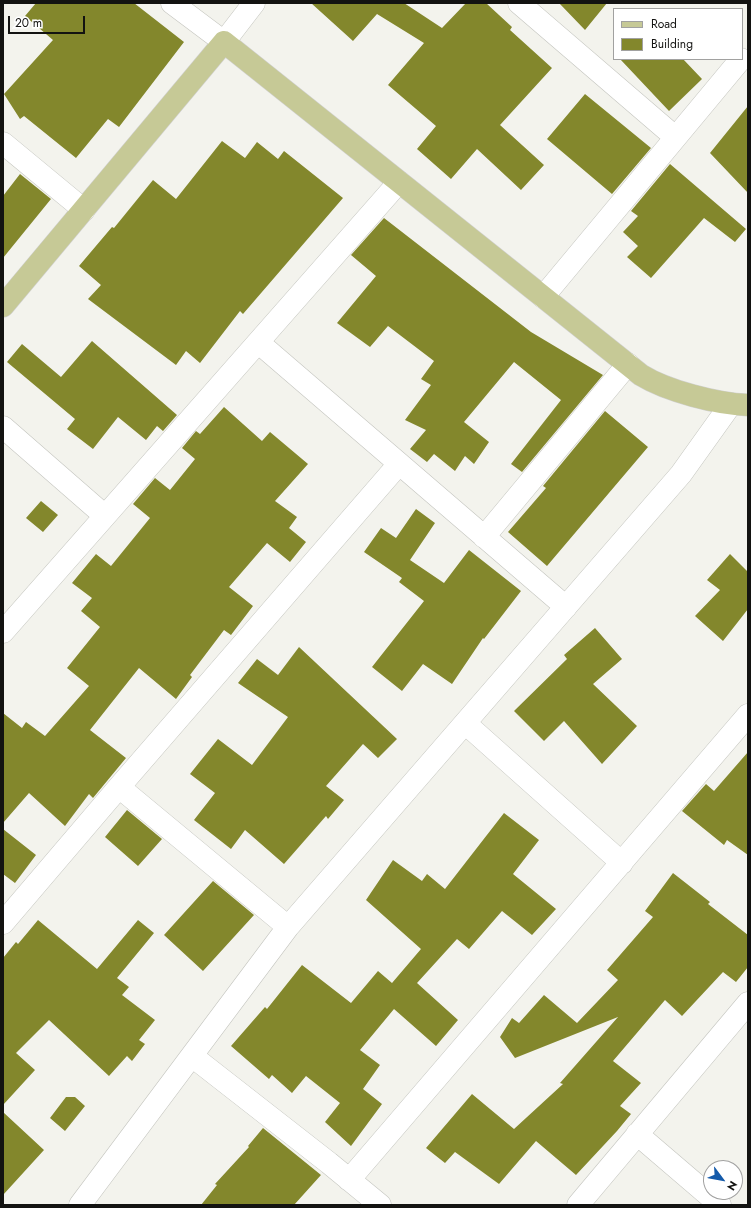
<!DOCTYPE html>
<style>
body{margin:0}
#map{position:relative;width:751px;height:1208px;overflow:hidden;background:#f3f3ed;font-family:Jost,sans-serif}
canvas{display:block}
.frame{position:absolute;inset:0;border:4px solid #131311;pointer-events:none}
.legend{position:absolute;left:613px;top:8px;width:130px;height:52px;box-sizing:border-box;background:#fff;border:1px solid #a1a1a0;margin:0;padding:5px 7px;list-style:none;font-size:12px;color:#131311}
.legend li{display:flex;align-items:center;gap:8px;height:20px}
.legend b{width:20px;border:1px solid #a1a1a0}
.north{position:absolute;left:703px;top:1160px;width:40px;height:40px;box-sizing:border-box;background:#fff;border:1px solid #a1a1a0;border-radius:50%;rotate:122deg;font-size:11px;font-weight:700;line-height:16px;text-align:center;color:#131311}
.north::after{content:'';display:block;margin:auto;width:14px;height:18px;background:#145aaa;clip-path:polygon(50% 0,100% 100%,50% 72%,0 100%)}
.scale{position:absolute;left:8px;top:16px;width:77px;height:18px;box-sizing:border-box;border:2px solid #131311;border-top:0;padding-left:5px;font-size:12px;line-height:14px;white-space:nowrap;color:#131311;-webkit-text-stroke:3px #fff;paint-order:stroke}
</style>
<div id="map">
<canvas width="751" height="1208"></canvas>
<div class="frame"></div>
<ul class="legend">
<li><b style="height:5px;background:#c6c996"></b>Road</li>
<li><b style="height:11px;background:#83872c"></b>Building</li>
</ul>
<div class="north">N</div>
<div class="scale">20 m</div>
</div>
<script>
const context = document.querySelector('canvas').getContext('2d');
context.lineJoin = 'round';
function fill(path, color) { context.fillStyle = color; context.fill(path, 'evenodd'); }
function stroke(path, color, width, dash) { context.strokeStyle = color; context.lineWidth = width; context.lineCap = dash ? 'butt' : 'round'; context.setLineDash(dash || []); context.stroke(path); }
fill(new Path2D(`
 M 36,3 L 134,3 L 184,42 L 119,127 L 108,119 L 76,158 L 24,116 L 20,119 L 4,94 L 53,40 L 25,16 Z
 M 311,3 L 404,3 L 442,28 L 466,3 L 486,3 L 512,27 L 510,30 L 552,68 L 500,125 L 544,165 L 521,190 L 477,149 L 451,179 L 417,149 L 436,126 L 388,85 L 424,43 L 377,14 L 353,41 Z
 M 559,3 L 607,3 L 585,30 Z
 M 620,59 L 683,59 L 702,79 L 669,111 Z
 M 585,94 L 651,148 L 612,194 L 547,139 Z
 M 748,106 L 748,193 L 710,153 Z
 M 222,141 L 245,158 L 257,142 L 278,159 L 284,151 L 343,198 L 243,314 L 240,311 L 200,363 L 186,351 L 176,365 L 88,299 L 101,285 L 79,266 L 112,227 L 114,228 L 153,180 L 176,199 Z
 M 670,164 L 746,229 L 735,242 L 704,218 L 651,278 L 627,257 L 638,246 L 623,232 L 638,216 L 631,211 Z
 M 20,174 L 51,199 L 3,258 L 3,196 Z
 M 384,218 L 531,332 L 603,375 L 522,472 L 511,464 L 561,400 L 514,362 L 464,422 L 489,442 L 474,464 L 465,456 L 455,471 L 434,454 L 427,462 L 410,449 L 426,430 L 405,420 L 431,385 L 421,379 L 434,361 L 388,326 L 370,347 L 337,323 L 376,276 L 351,255 Z
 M 92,341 L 177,415 L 163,431 L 157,426 L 146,440 L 118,417 L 93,449 L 67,429 L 75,419 L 7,362 L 22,344 L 61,377 Z
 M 224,407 L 262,441 L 270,432 L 308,464 L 275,501 L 297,517 L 289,528 L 306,542 L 290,562 L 267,543 L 229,587 L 253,606 L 231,635 L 224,630 L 190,675 L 192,677 L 176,699 L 139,668 L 90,730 L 126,758 L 93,798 L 89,794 L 65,826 L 29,793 L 3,823 L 3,713 L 22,728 L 26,722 L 45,736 L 89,686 L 67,668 L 100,627 L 81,611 L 92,598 L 72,583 L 96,554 L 111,566 L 150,518 L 133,504 L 155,478 L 170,490 L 195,459 L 182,448 L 196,431 L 200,434 Z
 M 605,411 L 648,447 L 547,566 L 508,532 L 546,488 L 543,486 Z
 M 41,501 L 58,515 L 43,532 L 26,518 Z
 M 416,509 L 435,523 L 410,560 L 444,583 L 469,550 L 521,591 L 484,639 L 483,638 L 452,684 L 423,664 L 402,691 L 372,667 L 424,601 L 399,582 L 402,578 L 364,552 L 381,528 L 396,538 Z
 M 730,554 L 748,572 L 748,609 L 723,641 L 695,616 L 720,590 L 707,580 Z
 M 595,628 L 622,659 L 593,684 L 637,726 L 602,764 L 564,721 L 544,741 L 514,711 L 567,659 L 564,655 Z
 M 299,647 L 397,739 L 378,758 L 363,744 L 326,786 L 344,800 L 328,819 L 326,816 L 284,864 L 245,830 L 231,849 L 194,820 L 215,793 L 190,774 L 218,739 L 252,765 L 288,717 L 238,683 L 257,659 L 278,675 Z
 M 748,752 L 748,855 L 727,840 L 724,845 L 682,811 L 706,784 L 714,791 Z
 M 127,810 L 162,839 L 138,866 L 105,837 Z
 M 504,813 L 539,840 L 513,874 L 556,909 L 532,935 L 502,911 L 469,949 L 457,939 L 417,983 L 458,1020 L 436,1046 L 394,1009 L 360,1050 L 380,1065 L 363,1089 L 382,1104 L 351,1146 L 325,1122 L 340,1103 L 306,1076 L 292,1093 L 272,1075 L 269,1079 L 231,1046 L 265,1007 L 267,1009 L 302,965 L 351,1003 L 378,971 L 392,983 L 421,949 L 366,900 L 393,860 L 422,881 L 427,874 L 445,889 Z
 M 3,829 L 36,855 L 15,883 L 3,874 Z
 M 673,873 L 710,902 L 708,904 L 748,935 L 748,967 L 736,982 L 723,972 L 682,1016 L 665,1000 L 613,1061 L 641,1083 L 620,1106 L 631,1114 L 617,1131 L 576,1175 L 536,1141 L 499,1184 L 455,1152 L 445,1163 L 426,1148 L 472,1094 L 514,1129 L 563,1084 L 560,1083 L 618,1017 L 515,1058 L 500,1037 L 512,1018 L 519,1023 L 544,995 L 577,1023 L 618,980 L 607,970 L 653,917 L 645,911 Z
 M 213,881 L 254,915 L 203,971 L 164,935 Z
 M 38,920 L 97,969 L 138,920 L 154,933 L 117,978 L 129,987 L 122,995 L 155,1020 L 139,1040 L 145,1044 L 132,1061 L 127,1056 L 109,1076 L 49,1020 L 16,1053 L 35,1070 L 3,1105 L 3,958 L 16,942 L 18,944 Z
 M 66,1097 L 75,1097 L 85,1106 L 65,1131 L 50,1118 Z
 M 3,1112 L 44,1150 L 3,1195 Z
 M 263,1128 L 321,1175 L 294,1205 L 201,1205 L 217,1185 L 215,1184 L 249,1147 L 248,1146 Z`), '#83872c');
const minor = new Path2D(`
 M 172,3 L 224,42 L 254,3
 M 519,3 L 675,137
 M 3,143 L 84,210
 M 543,297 L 741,59
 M 259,343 L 566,607
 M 3,427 L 105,516
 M 484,537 L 628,364
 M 3,632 L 399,182
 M 465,723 L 622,863
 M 119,787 L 288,927
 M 3,923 L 119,787 L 398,465
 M 192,1056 L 329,1163 L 380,1205
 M 637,1134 L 720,1205
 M 349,1180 L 748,715
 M 80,1205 L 288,927 L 681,474 L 731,404
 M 578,1205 L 748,1003`);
const major = new Path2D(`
 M 3,306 L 224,42 L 641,375 C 667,391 717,404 748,405`);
stroke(minor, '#c3c4be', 23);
stroke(major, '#d0d0cf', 23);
stroke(minor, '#fff', 22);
stroke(major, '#c6c996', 22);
</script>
